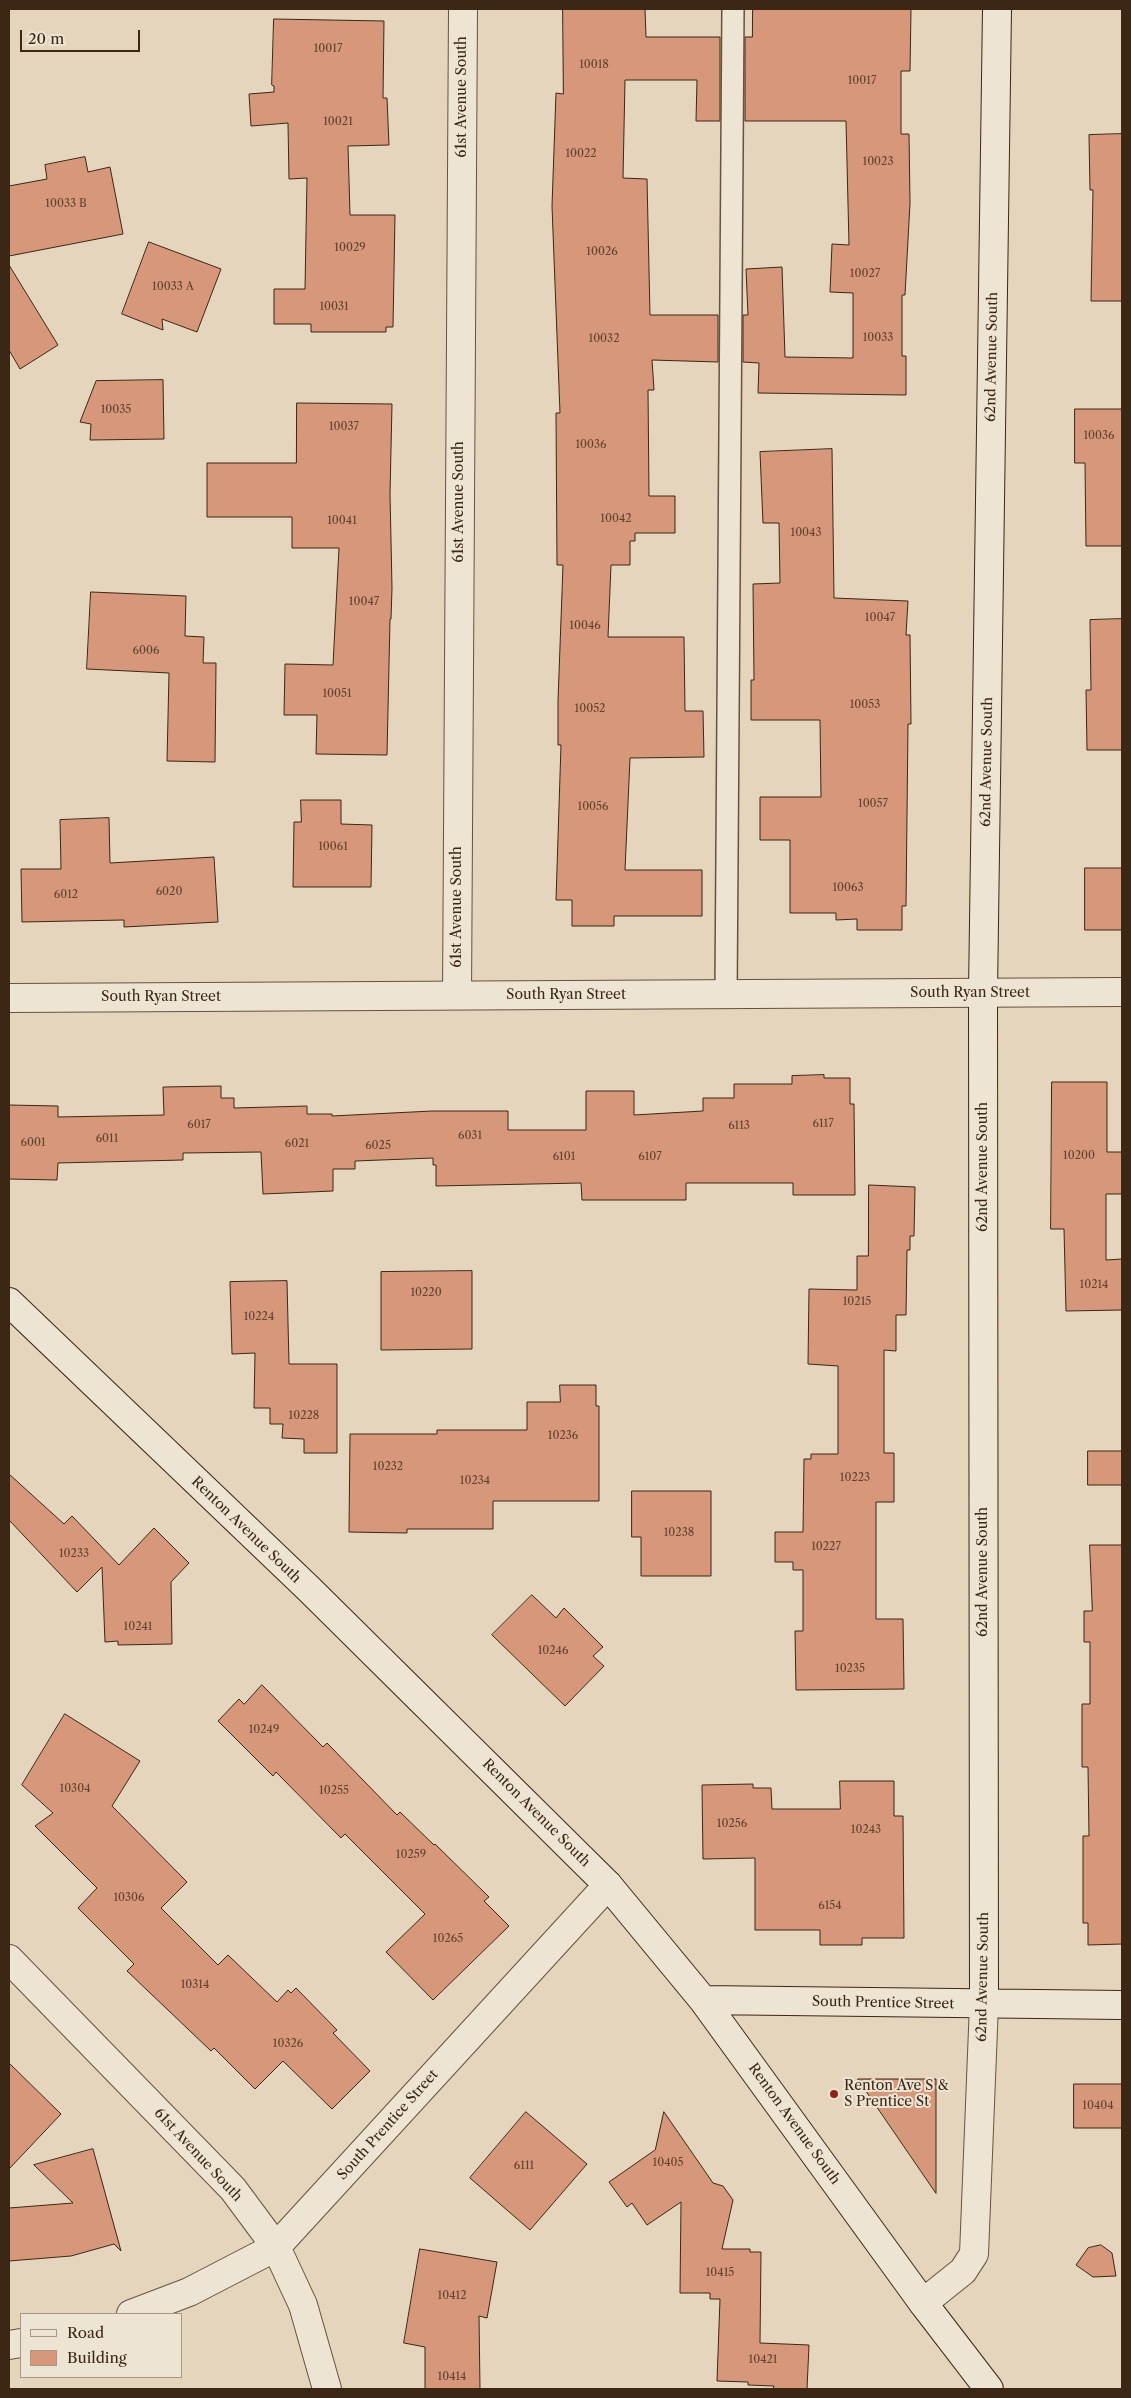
<!DOCTYPE html>
<style>
body{margin:0}
#map{position:relative;width:1131px;height:2398px;overflow:hidden;background:#e5d5bc;font-family:"Libre Caslon Text",serif}
canvas{display:block}
.frame{position:absolute;inset:0;border:10px solid #3b2714;pointer-events:none}
.legend{position:absolute;left:20px;top:2313px;width:162px;height:65px;box-sizing:border-box;background:#eee4d3;border:1px solid #a69887;margin:0;padding:6px 9px;list-style:none;font-size:15px;color:#3b2714}
.legend li{display:flex;align-items:center;gap:10px;height:25px}
.legend b{width:25px;border:1px solid #a69887}
.scale{position:absolute;left:20px;top:30px;width:120px;height:22px;box-sizing:border-box;border:2px solid #3b2714;border-top:0;padding-left:6px;font-size:15px;line-height:18px;white-space:nowrap;color:#3b2714;-webkit-text-stroke:4px #eee4d3;paint-order:stroke}
</style>
<div id="map">
<canvas width="1131" height="2398"></canvas>
<div class="frame"></div>
<ul class="legend">
<li><b style="height:6px;background:#eee4d3"></b>Road</li>
<li><b style="height:14px;background:#d6977b"></b>Building</li>
</ul>
<div class="scale">20 m</div>
</div>
<script>
const context = document.querySelector('canvas').getContext('2d');
context.lineJoin = 'round';
function fill(path, color) { context.fillStyle = color; context.fill(path, 'evenodd'); }
function stroke(path, color, width, dash) { context.strokeStyle = color; context.lineWidth = width; context.lineCap = dash ? 'butt' : 'round'; context.setLineDash(dash || []); context.stroke(path); }
function write(font, color, halo, rows, align = 'center') {
  context.font = font + ' "Libre Caslon Text",serif'; context.lineWidth = 4; context.setLineDash([]); context.textBaseline = 'middle'; context.strokeStyle = halo; context.fillStyle = color; for (const [text, x, y, turn = 0] of rows) {
    context.save(); context.translate(x, y); context.rotate((+turn || 0) * Math.PI / 180); context.textAlign = isNaN(turn) ? turn : align; if (halo) context.strokeText(text, 0, 0); context.fillText(text, 0, 0); context.restore();
  }
}
const building = new Path2D(`
 M 563,9 L 645,9 L 646,37 L 720,37 L 720,121 L 696,121 L 697,80 L 625,80 L 623,178 L 647,179 L 650,315 L 718,315 L 718,362 L 652,360 L 654,390 L 648,390 L 649,496 L 675,496 L 675,533 L 635,533 L 635,541 L 630,541 L 630,565 L 611,565 L 608,637 L 684,637 L 685,711 L 703,711 L 704,757 L 630,758 L 625,870 L 702,870 L 702,916 L 614,916 L 614,926 L 572,926 L 572,900 L 556,900 L 561,745 L 558,745 L 558,701 L 563,565 L 557,565 L 556,413 L 560,413 L 552,206 L 556,93 L 563,94 Z
 M 753,9 L 911,9 L 910,71 L 901,71 L 901,134 L 909,134 L 910,203 L 905,295 L 902,295 L 902,356 L 906,356 L 906,395 L 758,393 L 759,363 L 743,362 L 743,315 L 748,315 L 746,269 L 782,267 L 785,357 L 853,358 L 853,293 L 830,292 L 832,244 L 849,245 L 846,121 L 745,121 L 745,37 L 752,37 Z
 M 274,19 L 384,21 L 383,98 L 387,98 L 389,145 L 348,146 L 350,215 L 395,215 L 393,327 L 386,327 L 386,332 L 311,332 L 311,324 L 274,324 L 274,289 L 305,289 L 307,178 L 289,179 L 288,123 L 251,126 L 249,94 L 274,92 L 274,86 L 272,85 Z
 M 1122,134 L 1122,301 L 1091,301 L 1093,190 L 1090,190 L 1089,135 Z
 M 85,157 L 88,172 L 110,167 L 123,234 L 9,256 L 9,186 L 47,179 L 45,165 Z
 M 149,242 L 221,269 L 197,332 L 162,319 L 163,330 L 122,314 Z
 M 9,265 L 58,345 L 20,369 L 9,350 Z
 M 163,380 L 164,439 L 90,440 L 91,424 L 80,422 L 96,381 Z
 M 297,403 L 392,404 L 390,494 L 392,588 L 391,619 L 390,619 L 387,755 L 316,754 L 317,715 L 284,715 L 285,664 L 333,665 L 339,548 L 292,548 L 292,517 L 207,517 L 207,463 L 296,463 Z
 M 1075,409 L 1122,409 L 1122,546 L 1086,546 L 1085,463 L 1075,463 Z
 M 832,449 L 834,598 L 908,601 L 906,635 L 910,635 L 911,724 L 908,724 L 906,906 L 902,906 L 902,930 L 857,930 L 857,919 L 836,920 L 836,913 L 790,913 L 790,840 L 760,840 L 760,797 L 821,797 L 820,720 L 751,720 L 751,680 L 754,680 L 753,584 L 780,583 L 779,523 L 763,523 L 760,452 Z
 M 91,592 L 186,596 L 185,636 L 204,637 L 203,663 L 216,663 L 215,762 L 167,761 L 169,673 L 87,669 Z
 M 1122,619 L 1122,750 L 1087,750 L 1086,690 L 1091,690 L 1090,620 Z
 M 301,800 L 341,800 L 341,824 L 372,825 L 371,887 L 293,887 L 294,822 L 301,822 Z
 M 109,818 L 110,863 L 214,857 L 218,922 L 124,927 L 124,920 L 22,922 L 21,869 L 61,869 L 60,820 Z
 M 1085,868 L 1122,868 L 1122,930 L 1085,930 Z
 M 824,1075 L 824,1078 L 850,1078 L 850,1104 L 854,1104 L 855,1195 L 793,1195 L 793,1183 L 686,1183 L 686,1200 L 582,1200 L 581,1183 L 436,1186 L 436,1165 L 433,1165 L 433,1158 L 355,1161 L 355,1169 L 333,1169 L 333,1191 L 263,1194 L 261,1152 L 183,1153 L 183,1160 L 58,1163 L 57,1180 L 9,1179 L 9,1105 L 58,1106 L 58,1117 L 164,1115 L 163,1087 L 221,1086 L 221,1098 L 234,1098 L 234,1108 L 307,1106 L 307,1114 L 332,1114 L 332,1116 L 432,1111 L 508,1111 L 508,1130 L 586,1130 L 586,1091 L 634,1091 L 634,1115 L 703,1111 L 703,1098 L 734,1098 L 734,1084 L 792,1084 L 792,1076 Z
 M 1052,1082 L 1107,1082 L 1107,1152 L 1122,1152 L 1122,1194 L 1106,1194 L 1106,1260 L 1122,1259 L 1122,1310 L 1066,1311 L 1064,1229 L 1051,1229 Z
 M 869,1185 L 915,1187 L 914,1236 L 910,1236 L 910,1250 L 907,1250 L 906,1315 L 896,1315 L 896,1351 L 884,1350 L 884,1453 L 894,1453 L 894,1502 L 876,1502 L 876,1619 L 903,1619 L 904,1689 L 796,1690 L 795,1631 L 803,1631 L 803,1570 L 793,1570 L 793,1562 L 775,1562 L 775,1532 L 803,1532 L 804,1459 L 811,1459 L 811,1454 L 838,1454 L 838,1366 L 808,1364 L 809,1289 L 857,1290 L 857,1256 L 868,1256 Z
 M 472,1271 L 472,1349 L 381,1350 L 381,1272 Z
 M 287,1281 L 289,1364 L 337,1364 L 337,1453 L 304,1453 L 304,1439 L 282,1438 L 283,1424 L 270,1424 L 270,1408 L 254,1408 L 255,1353 L 232,1354 L 230,1282 Z
 M 560,1385 L 596,1385 L 596,1406 L 599,1406 L 599,1501 L 493,1501 L 493,1529 L 407,1529 L 407,1533 L 349,1532 L 350,1434 L 437,1434 L 437,1430 L 527,1430 L 527,1402 L 560,1402 Z
 M 1088,1451 L 1122,1451 L 1122,1485 L 1088,1485 Z
 M 9,1474 L 64,1524 L 72,1516 L 119,1565 L 154,1528 L 189,1563 L 171,1582 L 172,1644 L 118,1645 L 118,1641 L 105,1642 L 102,1567 L 77,1592 L 9,1520 Z
 M 632,1491 L 711,1491 L 711,1576 L 641,1576 L 641,1537 L 632,1537 Z
 M 1090,1545 L 1122,1545 L 1122,1944 L 1088,1945 L 1088,1923 L 1083,1923 L 1083,1836 L 1089,1836 L 1088,1767 L 1082,1767 L 1082,1704 L 1090,1704 L 1090,1642 L 1084,1642 L 1084,1611 L 1092,1611 Z
 M 532,1595 L 556,1618 L 564,1608 L 603,1647 L 593,1656 L 604,1666 L 565,1706 L 492,1635 Z
 M 262,1685 L 323,1747 L 327,1743 L 397,1815 L 400,1812 L 434,1845 L 435,1844 L 489,1897 L 484,1901 L 509,1926 L 433,2000 L 386,1952 L 425,1914 L 345,1834 L 341,1838 L 276,1772 L 273,1776 L 218,1721 L 239,1699 L 244,1704 Z
 M 65,1714 L 140,1761 L 112,1806 L 187,1882 L 161,1908 L 218,1965 L 228,1955 L 277,2002 L 288,1990 L 291,1993 L 296,1988 L 337,2030 L 333,2033 L 370,2071 L 332,2109 L 283,2061 L 255,2089 L 214,2048 L 211,2051 L 127,1971 L 134,1964 L 78,1908 L 97,1888 L 35,1826 L 53,1813 L 22,1785 Z
 M 840,1781 L 894,1781 L 894,1816 L 903,1816 L 904,1938 L 862,1938 L 862,1945 L 820,1945 L 820,1930 L 755,1930 L 755,1858 L 703,1859 L 702,1785 L 753,1784 L 753,1788 L 771,1788 L 772,1809 L 840,1809 Z
 M 9,2063 L 61,2114 L 9,2169 Z
 M 858,2079 L 936,2079 L 936,2193 Z
 M 1074,2084 L 1122,2084 L 1122,2128 L 1074,2128 Z
 M 526,2112 L 587,2164 L 530,2230 L 470,2178 Z
 M 664,2112 L 713,2183 L 723,2186 L 733,2200 L 722,2249 L 750,2249 L 750,2252 L 761,2252 L 760,2343 L 809,2345 L 807,2389 L 773,2389 L 774,2386 L 748,2385 L 748,2382 L 717,2381 L 720,2299 L 710,2299 L 710,2293 L 680,2293 L 681,2202 L 647,2225 L 632,2203 L 627,2207 L 609,2182 L 655,2150 Z
 M 93,2149 L 121,2251 L 114,2244 L 71,2256 L 9,2261 L 9,2208 L 73,2203 L 34,2165 Z
 M 1101,2245 L 1112,2253 L 1116,2276 L 1093,2277 L 1076,2265 L 1088,2248 Z
 M 420,2249 L 497,2262 L 487,2318 L 479,2316 L 480,2389 L 425,2389 L 425,2347 L 404,2343 Z`);
fill(building, '#d6977b');
stroke(building, '#3b2714', 1);
const lane = new Path2D(`
 M 726,994 L 733,9`);
const street = new Path2D(`
 M 457,995 L 463,9
 M 9,998 L 1122,992
 M 9,1959 L 233,2189 L 276,2247 L 303,2305 L 327,2389
 M 923,2303 L 963,2271 L 974,2254 L 984,2004
 M 131,2314 L 189,2292 L 276,2247 L 608,1885
 M 9,2345 L 21,2343`);
const secondary = new Path2D(`
 M 9,1302 L 309,1589 L 608,1885 L 703,2000 L 923,2303 L 989,2389
 M 703,2000 L 1122,2005
 M 984,2004 L 983,992 L 997,9`);
stroke(lane, '#66523e', 24);
stroke(street, '#66523e', 30);
stroke(secondary, '#3b2714', 30);
stroke(lane, '#eee4d3', 21);
stroke(street, '#eee4d3', 28);
stroke(secondary, '#eee4d3', 28);
for (const [x, y, r, color] of [
 [834,2094,5,"#8f2418"]
]) { const dot = new Path2D(); dot.arc(x, y, r, 0, 2 * Math.PI); context.fillStyle = color; context.fill(dot); stroke(dot, '#eee4d3', 2); }
write('11px', '#62432e', null, [
 ["10017",328,49],
 ["10018",594,65],
 ["10017",862,81],
 ["10021",338,122],
 ["10022",581,154],
 ["10023",878,162],
 ["10033 B",66,204],
 ["10029",350,248],
 ["10026",602,252],
 ["10027",865,274],
 ["10033 A",173,287],
 ["10031",334,307],
 ["10033",878,338],
 ["10032",604,339],
 ["10035",116,410],
 ["10037",344,427],
 ["10036",1099,436],
 ["10036",591,445],
 ["10042",616,519],
 ["10041",342,521],
 ["10043",806,533],
 ["10047",364,602],
 ["10047",880,618],
 ["10046",585,626],
 ["6006",146,651],
 ["10051",337,694],
 ["10053",865,705],
 ["10052",590,709],
 ["10057",873,804],
 ["10056",593,807],
 ["10061",333,847],
 ["10063",848,888],
 ["6020",169,892],
 ["6012",66,895],
 ["6117",823,1124],
 ["6017",199,1125],
 ["6113",739,1126],
 ["6031",470,1136],
 ["6011",107,1139],
 ["6001",33,1143],
 ["6021",297,1144],
 ["6025",378,1146],
 ["10200",1079,1156],
 ["6101",564,1157],
 ["6107",650,1157],
 ["10214",1094,1285],
 ["10220",426,1293],
 ["10215",857,1302],
 ["10224",259,1317],
 ["10228",304,1416],
 ["10236",563,1436],
 ["10232",388,1467],
 ["10223",855,1478],
 ["10234",475,1481],
 ["10238",679,1533],
 ["10227",826,1547],
 ["10233",74,1554],
 ["10241",138,1627],
 ["10246",553,1651],
 ["10235",850,1669],
 ["10249",264,1730],
 ["10304",75,1789],
 ["10255",334,1791],
 ["10256",732,1824],
 ["10243",866,1830],
 ["10259",411,1855],
 ["10306",129,1898],
 ["6154",830,1906],
 ["10265",448,1939],
 ["10314",195,1985],
 ["10326",288,2044],
 ["10404",1098,2106],
 ["10405",668,2163],
 ["6111",524,2166],
 ["10415",720,2273],
 ["10412",452,2296],
 ["10421",763,2360],
 ["10414",452,2377]
]);
write('14px', '#3b2714', '#eee4d3', [
 ["61st Avenue South",462,97,-90],
 ["62nd Avenue South",992,357,-89],
 ["61st Avenue South",459,502,-90],
 ["62nd Avenue South",987,762,-89],
 ["61st Avenue South",457,907,-90],
 ["South Ryan Street",970,993],
 ["South Ryan Street",566,995],
 ["South Ryan Street",161,997],
 ["62nd Avenue South",983,1167,-90],
 ["Renton Avenue South",246,1530,44],
 ["62nd Avenue South",983,1572,-90],
 ["Renton Avenue South",536,1813,45],
 ["62nd Avenue South",983,1977,-89],
 ["South Prentice Street",883,2003,1],
 ["Renton Avenue South",794,2124,54],
 ["South Prentice Street",388,2125,-48],
 ["61st Avenue South",198,2155,47]
]);
write('14px', '#3b2714', '#eee4d3', [
 ["Renton Ave S &",844,2086],
 ["S Prentice St",844,2102]
], 'left');
</script>
